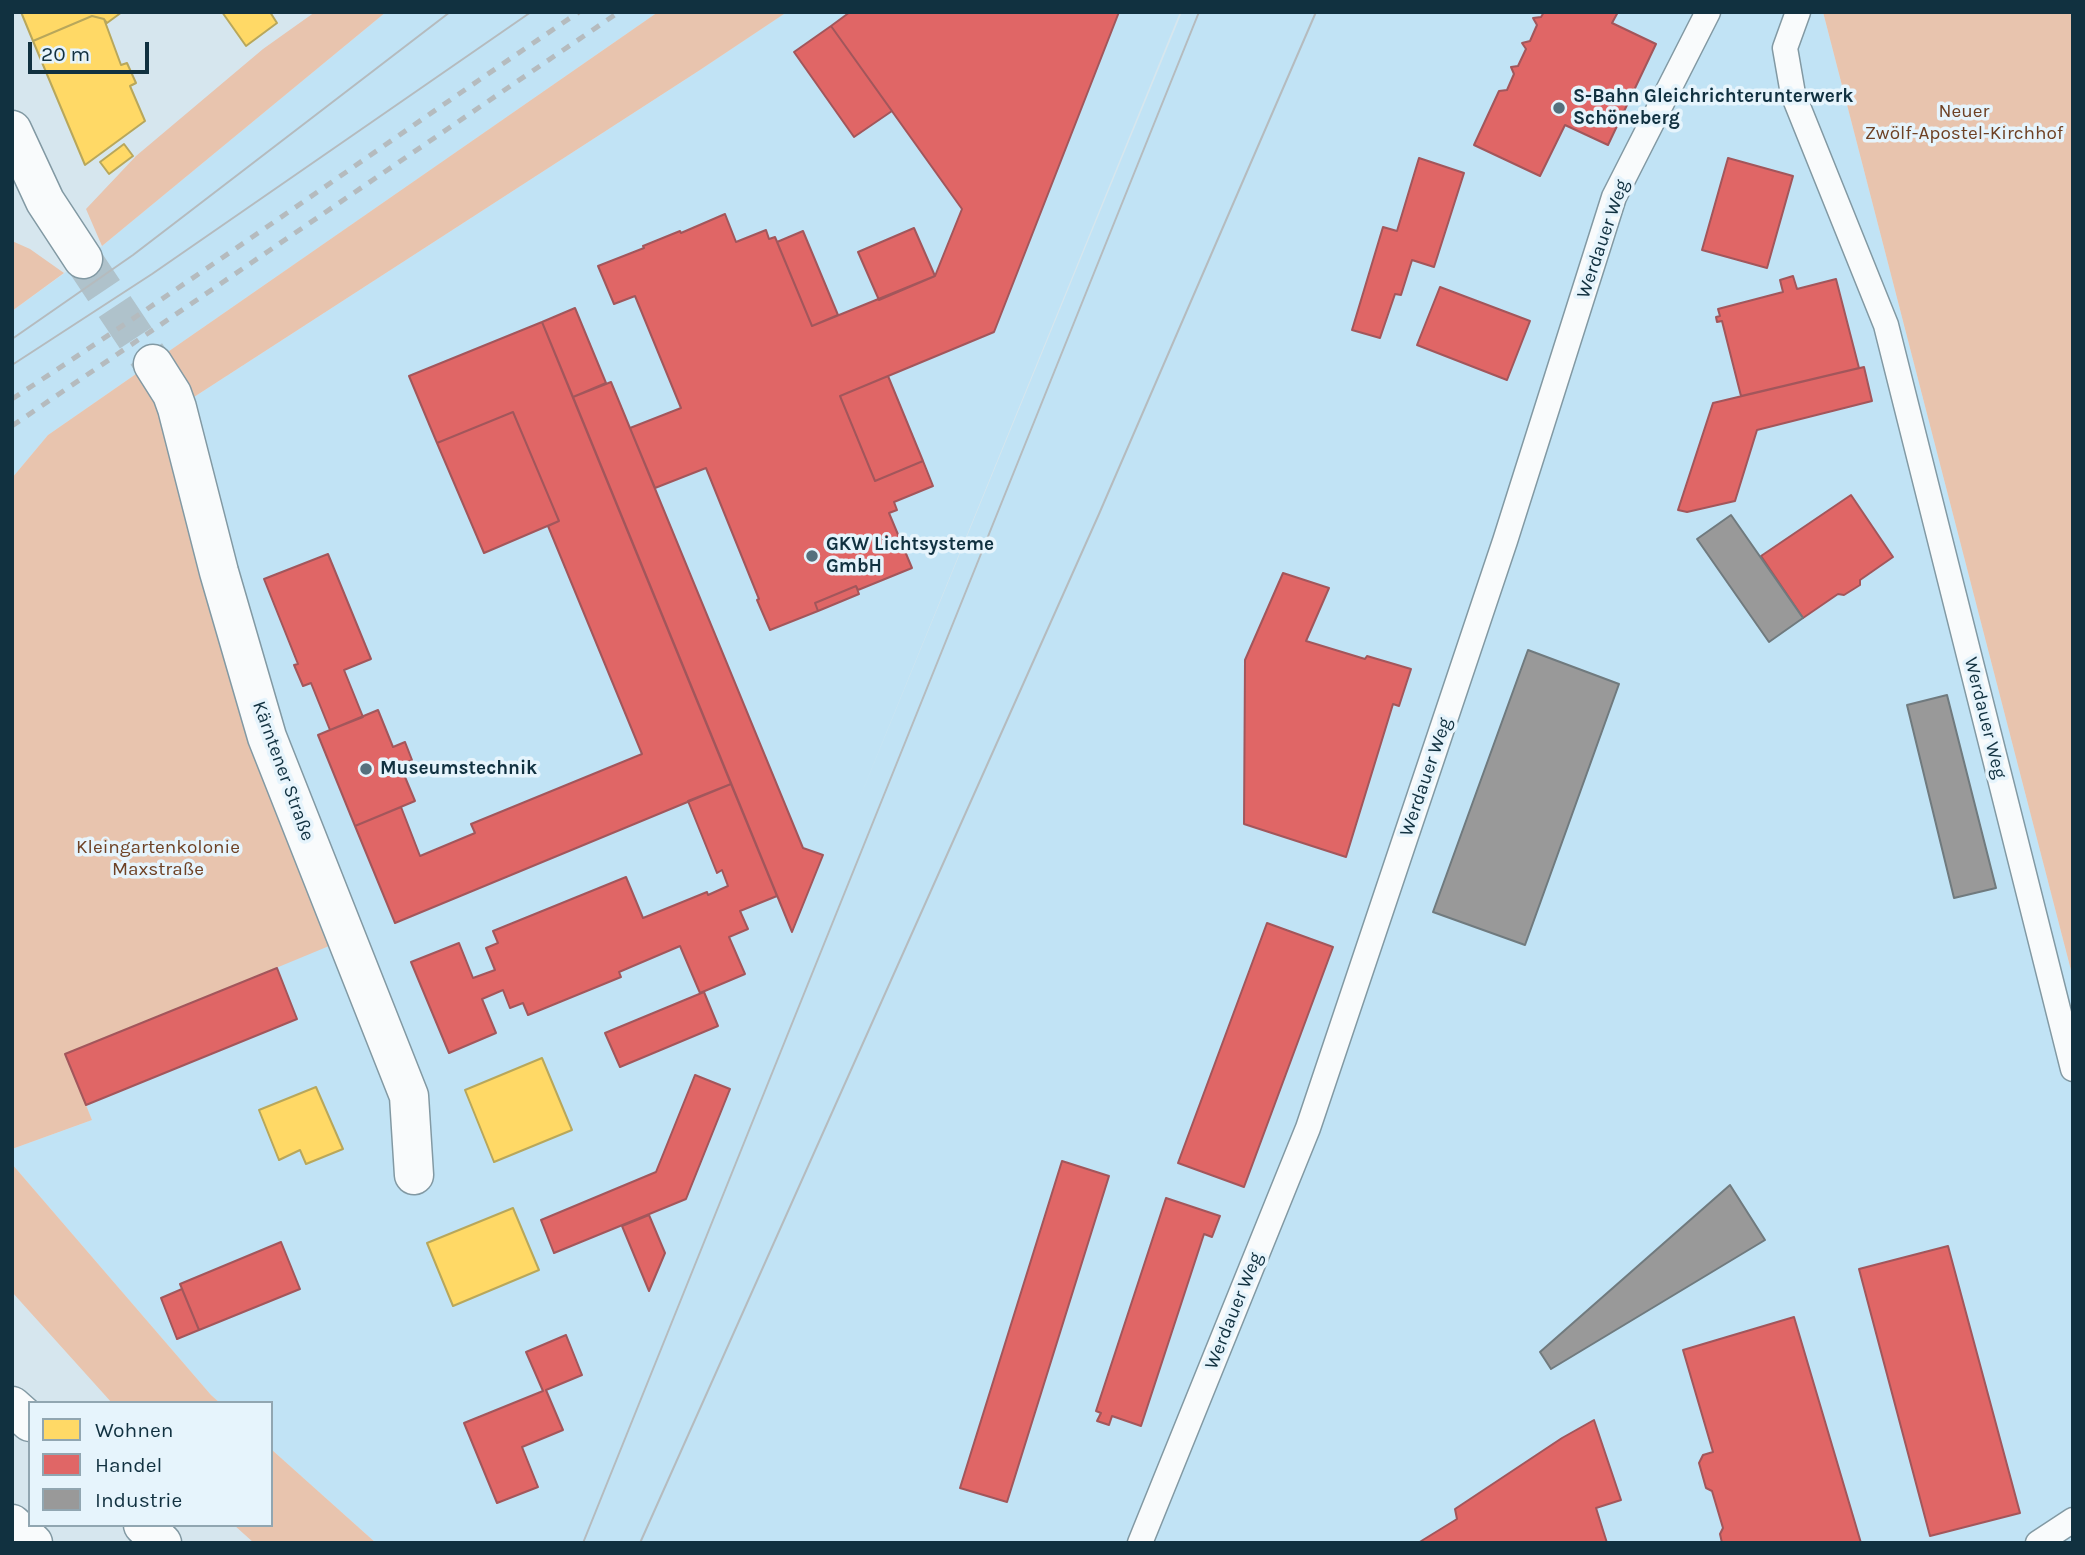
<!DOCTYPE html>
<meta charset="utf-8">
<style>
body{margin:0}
#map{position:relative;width:2085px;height:1555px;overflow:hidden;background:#d6e6ee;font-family:Karla,sans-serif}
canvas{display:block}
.frame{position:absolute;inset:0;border:14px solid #113140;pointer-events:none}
.legend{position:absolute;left:28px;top:1401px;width:245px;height:126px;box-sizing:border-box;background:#e6f4fc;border:2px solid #91a6b1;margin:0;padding:9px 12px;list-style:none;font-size:21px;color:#113140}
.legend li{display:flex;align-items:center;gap:14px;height:35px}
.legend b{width:35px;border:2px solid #91a6b1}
.scale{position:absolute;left:28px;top:42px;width:121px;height:32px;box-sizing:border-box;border:4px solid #113140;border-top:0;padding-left:9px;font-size:21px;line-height:24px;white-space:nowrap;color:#113140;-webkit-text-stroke:5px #e6f4fc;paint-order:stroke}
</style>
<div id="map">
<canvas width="2085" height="1555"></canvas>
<div class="frame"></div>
<ul class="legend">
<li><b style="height:19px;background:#ffd966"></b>Wohnen</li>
<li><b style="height:19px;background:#e06666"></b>Handel</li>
<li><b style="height:19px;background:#999"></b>Industrie</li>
</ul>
<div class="scale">20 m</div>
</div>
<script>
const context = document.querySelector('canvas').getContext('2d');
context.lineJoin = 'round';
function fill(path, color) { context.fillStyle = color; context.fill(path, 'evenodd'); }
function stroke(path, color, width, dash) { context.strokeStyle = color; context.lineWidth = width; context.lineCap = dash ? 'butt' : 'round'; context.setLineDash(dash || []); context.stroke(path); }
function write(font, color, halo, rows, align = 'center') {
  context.font = font + ' Karla,sans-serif'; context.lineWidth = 7; context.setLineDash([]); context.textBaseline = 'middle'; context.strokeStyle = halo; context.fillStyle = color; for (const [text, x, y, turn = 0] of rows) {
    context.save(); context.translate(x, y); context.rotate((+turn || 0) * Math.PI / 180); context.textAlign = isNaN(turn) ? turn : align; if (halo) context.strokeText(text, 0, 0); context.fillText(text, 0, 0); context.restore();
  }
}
fill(new Path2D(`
 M 386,12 L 658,12 L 48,435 L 12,478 L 12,311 L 102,246 Z
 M 787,12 L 1180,12 L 856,807 L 1182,12 L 1823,12 L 2073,978 L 2073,1543 L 376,1543 L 271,1449 L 271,1403 L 220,1403 L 211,1395 L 12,1164 L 12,1149 L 92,1120 L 65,1054 L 177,408 L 700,70 Z`), '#c1e3f5');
fill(new Path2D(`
 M 315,12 L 386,12 L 102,246 L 86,209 L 136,156 L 263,49 Z
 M 658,12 L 787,12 L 700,70 L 177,408 L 346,939 L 66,1055 L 92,1120 L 12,1149 L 12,478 L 48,435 Z
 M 1823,12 L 2073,12 L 2073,978 Z
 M 12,241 L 30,249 L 64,273 L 12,311 Z
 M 12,1164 L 211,1395 L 220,1403 L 112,1403 L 12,1292 Z
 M 271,1449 L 376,1543 L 254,1543 L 234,1525 L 271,1525 Z`), '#e8c4ae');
const homes = new Path2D(`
 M 21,12 L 122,12 L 107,23 L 104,19 L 92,16 L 33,41 Z
 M 222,12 L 270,12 L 277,23 L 246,46 Z
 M 92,16 L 104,19 L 121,65 L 127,63 L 136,83 L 130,86 L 145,121 L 85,165 L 33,41 Z
 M 124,144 L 133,156 L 109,174 L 100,162 Z
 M 542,1058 L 572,1130 L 494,1162 L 465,1090 Z
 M 316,1087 L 343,1149 L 306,1164 L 300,1150 L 279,1160 L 259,1110 Z
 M 513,1208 L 539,1270 L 453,1306 L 427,1243 Z`);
fill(homes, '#ffd966');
stroke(homes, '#b8a75b', 2);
const shops = new Path2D(`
 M 850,12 L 1119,12 L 994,332 L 840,396 L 875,481 L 923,461 L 933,486 L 894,502 L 897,510 L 889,513 L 912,568 L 858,590 L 856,586 L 815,603 L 818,611 L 770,630 L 757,600 L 759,599 L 706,468 L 655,488 L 630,428 L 681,408 L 635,296 L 614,304 L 598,266 L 644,248 L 643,246 L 680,231 L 681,233 L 725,214 L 736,242 L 766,230 L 769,239 L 775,237 L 812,326 L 935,276 L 962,209 L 831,26 Z
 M 1544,12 L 1618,12 L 1612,23 L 1656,44 L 1608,145 L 1565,125 L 1540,176 L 1474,145 L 1499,91 L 1507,90 L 1514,74 L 1511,67 L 1518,66 L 1526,49 L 1522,43 L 1530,41 L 1537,25 L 1533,18 L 1541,17 Z
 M 831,26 L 892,111 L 854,137 L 794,52 Z
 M 1419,158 L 1464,173 L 1434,267 L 1412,260 L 1401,295 L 1395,294 L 1380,338 L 1352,330 L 1383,227 L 1397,231 Z
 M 1728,158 L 1793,176 L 1767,268 L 1702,250 Z
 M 914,228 L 935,276 L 879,300 L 858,252 Z
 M 803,231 L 838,315 L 812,326 L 777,242 Z
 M 1793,276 L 1797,289 L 1836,279 L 1859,368 L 1741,396 L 1722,321 L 1717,322 L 1716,317 L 1720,316 L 1718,309 L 1783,292 L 1780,280 Z
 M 1440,287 L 1530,321 L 1507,380 L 1417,345 Z
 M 575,308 L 606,383 L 573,397 L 542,322 Z
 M 542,322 L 731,784 L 395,923 L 355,826 L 401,807 L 420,856 L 475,833 L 471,824 L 642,754 L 548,526 L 559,521 L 513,412 L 437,443 L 409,376 Z
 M 1864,367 L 1872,401 L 1757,430 L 1735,501 L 1687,512 L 1678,510 L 1713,403 Z
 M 888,376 L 923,461 L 875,481 L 840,396 Z
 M 611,382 L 803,848 L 823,855 L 792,932 L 573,397 Z
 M 513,412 L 559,521 L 484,553 L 437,443 Z
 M 1851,495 L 1893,557 L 1860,580 L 1860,585 L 1844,595 L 1838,594 L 1803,618 L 1761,556 Z
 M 328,554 L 371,659 L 344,670 L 363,717 L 330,730 L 311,683 L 303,686 L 294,665 L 298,664 L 264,579 Z
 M 1283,573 L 1329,588 L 1306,641 L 1365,659 L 1367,656 L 1411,669 L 1399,706 L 1393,704 L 1346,857 L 1244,824 L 1245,660 Z
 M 856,586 L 859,594 L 818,611 L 815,603 Z
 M 378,710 L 393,747 L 405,742 L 412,760 L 400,765 L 415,801 L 355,826 L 318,735 Z
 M 731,784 L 777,896 L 740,911 L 748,929 L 729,937 L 745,974 L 700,993 L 680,946 L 619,972 L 621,977 L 528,1015 L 523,1003 L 510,1008 L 503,990 L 482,999 L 496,1033 L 449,1053 L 411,962 L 459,943 L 473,978 L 495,970 L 486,948 L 498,943 L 493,931 L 626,877 L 643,918 L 707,892 L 708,895 L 728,886 L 722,870 L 717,873 L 688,801 Z
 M 1267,923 L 1333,947 L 1244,1187 L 1178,1163 Z
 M 277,968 L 297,1019 L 86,1105 L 65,1054 Z
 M 704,992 L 718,1026 L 620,1067 L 605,1033 Z
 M 695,1075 L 730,1089 L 686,1199 L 554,1253 L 541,1220 L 656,1172 Z
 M 1062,1161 L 1109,1176 L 1007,1502 L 960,1488 Z
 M 1166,1198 L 1220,1216 L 1212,1237 L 1204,1234 L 1141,1426 L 1112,1416 L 1109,1425 L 1097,1421 L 1101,1413 L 1096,1411 Z
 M 649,1215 L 665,1253 L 649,1291 L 622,1226 Z
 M 281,1242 L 300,1289 L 199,1330 L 180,1284 Z
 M 1948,1246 L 2020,1513 L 1930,1536 L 1859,1269 Z
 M 182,1289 L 199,1330 L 177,1339 L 161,1298 Z
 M 1794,1317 L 1861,1543 L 1722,1543 L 1720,1534 L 1723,1528 L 1712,1491 L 1706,1488 L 1699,1463 L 1703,1455 L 1713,1452 L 1683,1350 Z
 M 566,1335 L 582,1375 L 546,1390 L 563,1430 L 522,1447 L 538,1487 L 497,1503 L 464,1423 L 543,1391 L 526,1352 Z
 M 1594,1420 L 1621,1500 L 1596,1508 L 1607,1543 L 1418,1543 L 1457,1519 L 1455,1509 L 1562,1438 Z`);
fill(shops, '#e06666');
stroke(shops, '#a2565b', 2);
const industry = new Path2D(`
 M 1731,515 L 1803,618 L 1769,642 L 1697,539 Z
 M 1528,650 L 1619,684 L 1525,945 L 1433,912 Z
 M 1947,695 L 1996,888 L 1954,898 L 1907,705 Z
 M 1730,1185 L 1765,1240 L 1551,1369 L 1540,1352 Z`);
fill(industry, '#999');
stroke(industry, '#707a7e', 2);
stroke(new Path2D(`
 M 83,259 L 153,364`), '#afc2cb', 38, [38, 19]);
const service = new Path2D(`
 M 1798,12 L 1785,48 L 1793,94 L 1886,325 L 2073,1069
 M 1140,1543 L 1308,1128 L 1505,541 L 1614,197 L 1708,12
 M 2038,1543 L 2073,1520`);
const minor = new Path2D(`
 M 12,130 L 45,201 L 83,259
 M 153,364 L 172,394 L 177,408 L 219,572 L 267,737 L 409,1096 L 414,1175`);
const motorway = new Path2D(`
 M 12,1406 L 30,1422
 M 12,1524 L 33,1543
 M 143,1525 L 162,1543`);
stroke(service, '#8299a3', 27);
stroke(minor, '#8299a3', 41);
stroke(motorway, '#8299a3', 41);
stroke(service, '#f9fbfc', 24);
stroke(minor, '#f9fbfc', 38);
stroke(motorway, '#f9fbfc', 38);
stroke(new Path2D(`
 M 12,339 L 133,255 L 450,12
 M 12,365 L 152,274 L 531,12
 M 583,1543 L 1199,12
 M 640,1543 L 1099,514 L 1316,12`), '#b5bbbe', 2);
stroke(new Path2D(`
 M 12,399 C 204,274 389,140 579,12
 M 12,426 L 619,12`), '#b5bbbe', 5, [9, 9]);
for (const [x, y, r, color] of [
 [1559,108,7,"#56707d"],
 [812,556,7,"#56707d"],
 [366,769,7,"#56707d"]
]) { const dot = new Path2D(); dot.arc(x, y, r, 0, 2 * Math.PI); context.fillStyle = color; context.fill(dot); stroke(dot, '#e6f4fc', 2.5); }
write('bold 19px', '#113140', '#e6f4fc', [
 ["S-Bahn Gleichrichterunterwerk",1573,97],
 ["Schöneberg",1573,119],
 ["GKW Lichtsysteme",826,545],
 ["GmbH",826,567],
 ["Museumstechnik",380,769]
], 'left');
write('19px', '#6e4124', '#e6f4fc', [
 ["Neuer",1964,112],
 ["Zwölf-Apostel-Kirchhof",1964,134],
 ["Kleingartenkolonie",158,848],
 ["Maxstraße",158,870]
]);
write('19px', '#113140', '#e6f4fc', [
 ["Werdauer Weg",1603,239,-71],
 ["Werdauer Weg",1985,718,76],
 ["Kärntener Straße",283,771,70],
 ["Werdauer Weg",1426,777,-71],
 ["Werdauer Weg",1234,1311,-68]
]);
</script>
